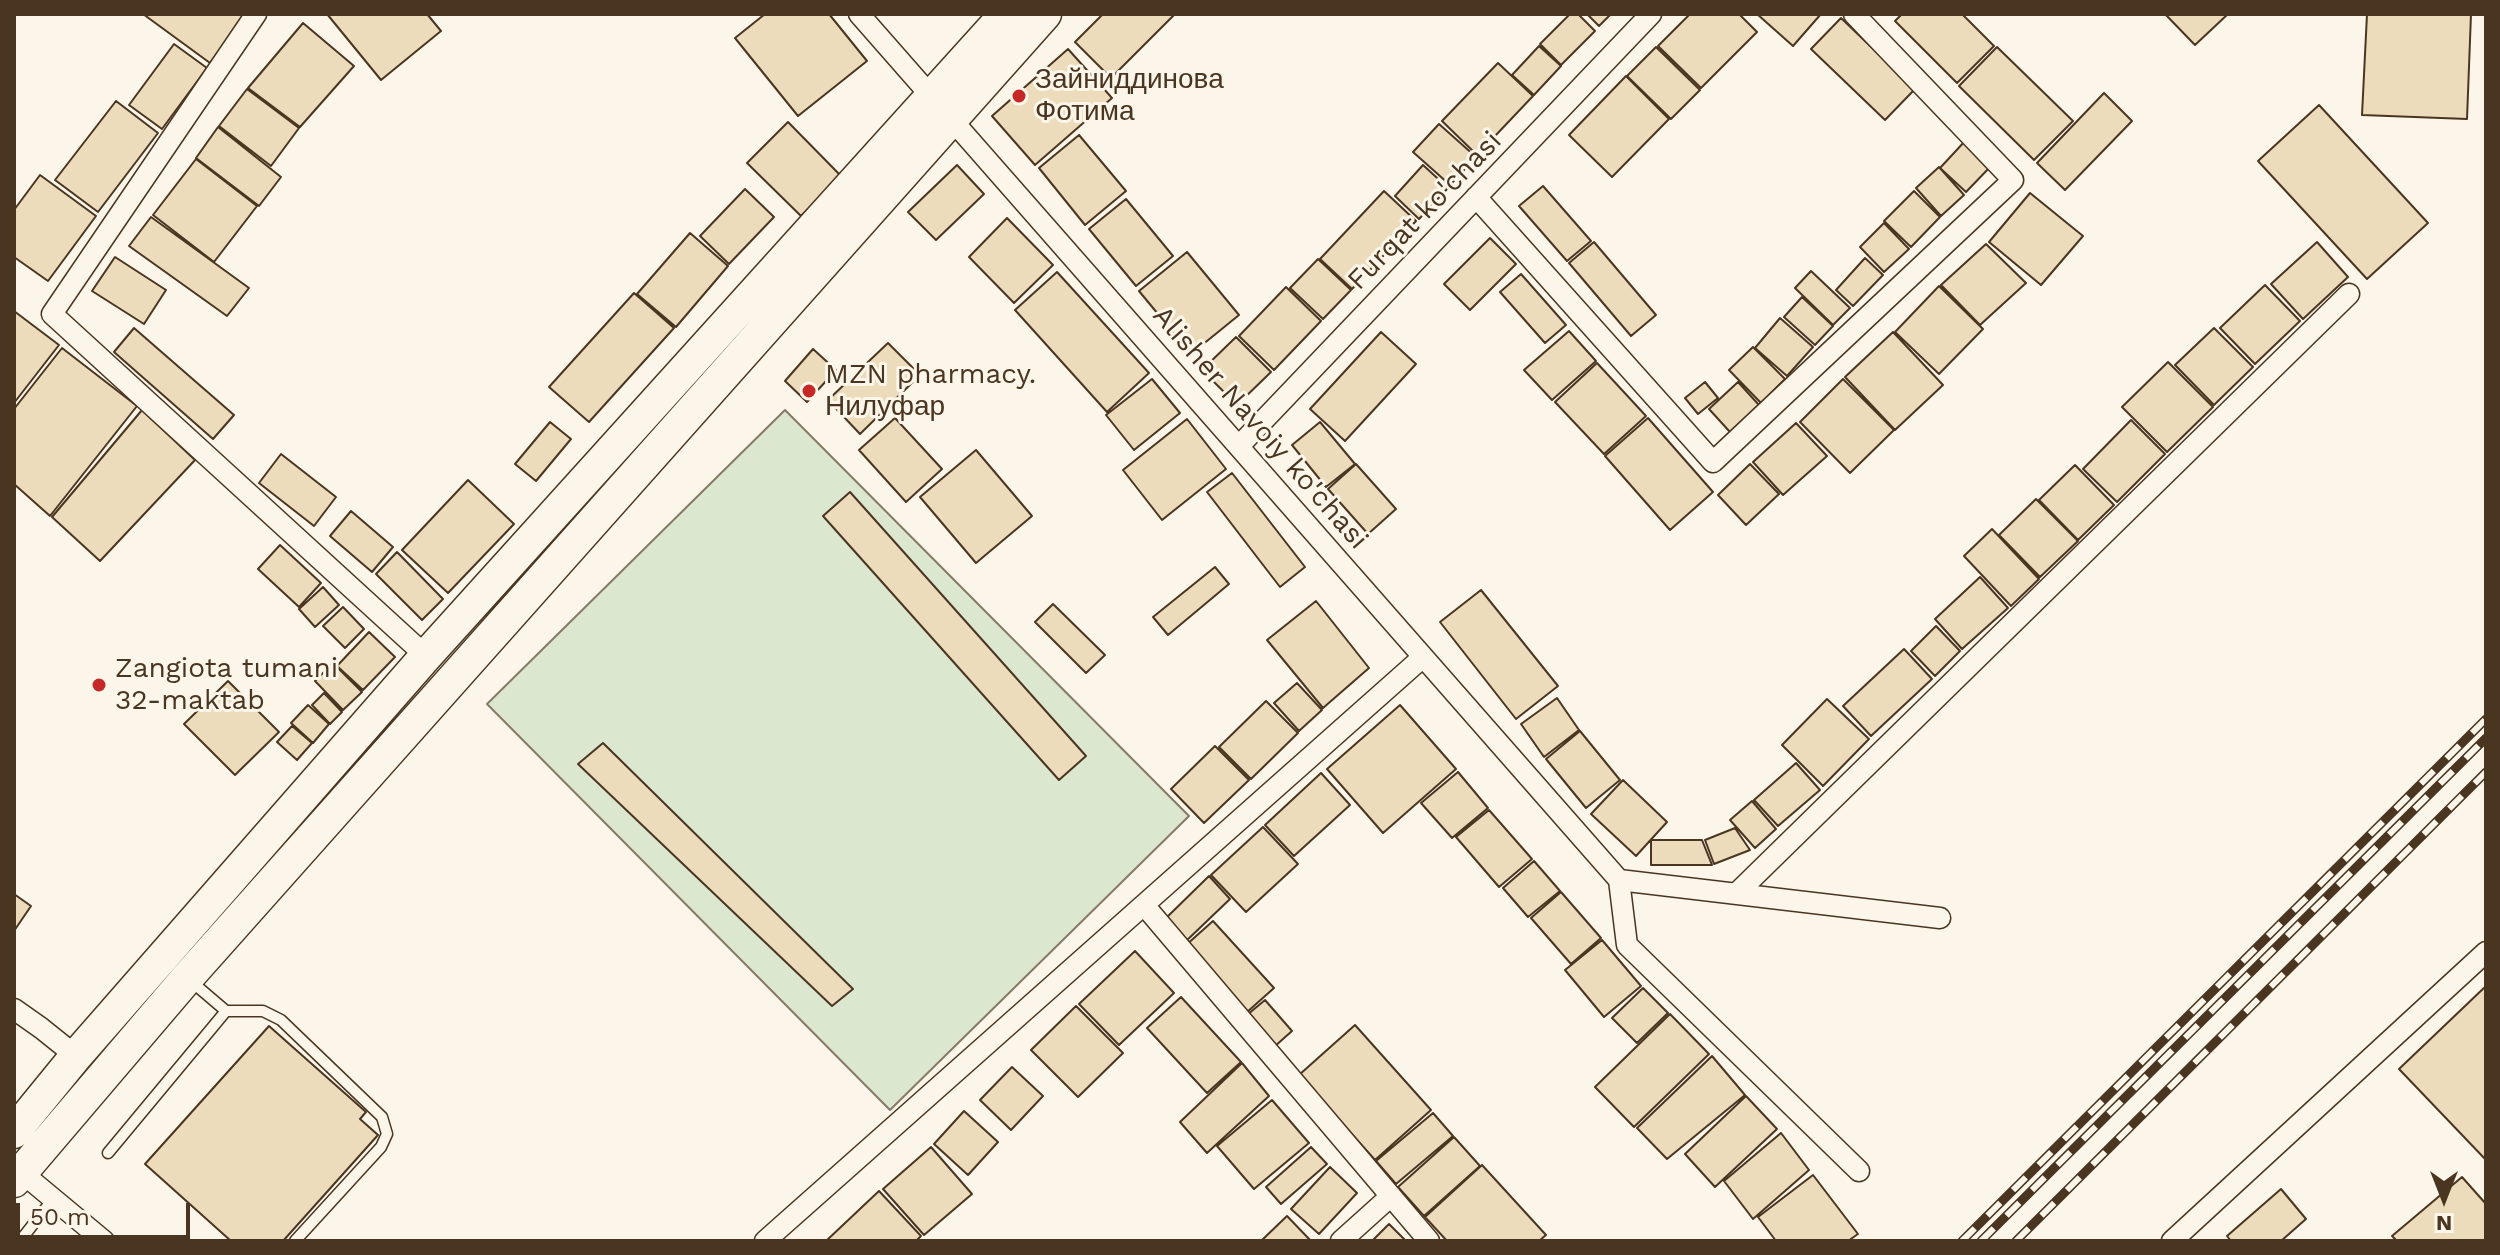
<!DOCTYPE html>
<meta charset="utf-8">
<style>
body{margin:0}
#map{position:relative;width:2500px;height:1255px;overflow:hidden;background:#fbf6e9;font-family:"Work Sans",sans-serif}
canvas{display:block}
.frame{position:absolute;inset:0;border:16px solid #4a3520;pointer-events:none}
.north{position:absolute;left:2404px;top:1159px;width:80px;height:80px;-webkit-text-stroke:6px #fbf6e9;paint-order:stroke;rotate:180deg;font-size:22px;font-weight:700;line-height:32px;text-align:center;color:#4a3520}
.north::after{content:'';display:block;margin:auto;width:28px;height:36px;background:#4a3520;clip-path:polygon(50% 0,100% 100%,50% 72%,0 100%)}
.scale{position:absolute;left:16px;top:1203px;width:174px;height:36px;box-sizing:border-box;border:4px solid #4a3520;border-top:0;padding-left:10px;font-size:24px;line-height:28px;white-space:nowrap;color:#4a3520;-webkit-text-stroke:6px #fbf6e9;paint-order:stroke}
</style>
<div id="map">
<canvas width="2500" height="1255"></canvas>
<div class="frame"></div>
<div class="north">N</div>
<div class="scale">50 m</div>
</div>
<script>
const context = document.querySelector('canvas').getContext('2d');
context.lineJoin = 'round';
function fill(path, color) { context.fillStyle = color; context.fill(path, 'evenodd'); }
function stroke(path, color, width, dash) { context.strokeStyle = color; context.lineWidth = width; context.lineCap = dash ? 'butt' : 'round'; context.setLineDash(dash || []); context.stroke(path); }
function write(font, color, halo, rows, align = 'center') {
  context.font = font + ' "Work Sans",sans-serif'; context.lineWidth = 6; context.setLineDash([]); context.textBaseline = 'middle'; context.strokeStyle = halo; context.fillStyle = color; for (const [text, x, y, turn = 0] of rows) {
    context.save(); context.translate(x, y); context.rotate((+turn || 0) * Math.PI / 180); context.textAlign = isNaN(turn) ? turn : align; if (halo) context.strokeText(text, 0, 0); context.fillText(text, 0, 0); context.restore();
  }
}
const green = new Path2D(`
 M 785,410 L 1189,816 L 890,1110 L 487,704 Z`);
fill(green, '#dce7d0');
stroke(green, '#887966', 2);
const building = new Path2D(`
 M 143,14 L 246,14 L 210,63 Z
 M 327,14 L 427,14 L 441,31 L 381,80 Z
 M 765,14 L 829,14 L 867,61 L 798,116 L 735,38 Z
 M 1103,14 L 1175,14 L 1111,78 L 1075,42 Z
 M 1570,14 L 1578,14 L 1595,31 L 1561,65 L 1540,44 Z
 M 1587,14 L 1611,14 L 1599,26 Z
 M 1690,14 L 1739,14 L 1757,32 L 1701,88 L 1658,46 Z
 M 1757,14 L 1821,14 L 1793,46 Z
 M 1902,14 L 1962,14 L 1994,46 L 1957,83 L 1895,21 Z
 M 2165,14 L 2228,14 L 2195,45 Z
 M 2367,14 L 2471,14 L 2467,119 L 2362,115 Z
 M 1841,18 L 1915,89 L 1885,120 L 1811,49 Z
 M 303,23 L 354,66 L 300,127 L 248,88 Z
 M 174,44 L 207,68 L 162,129 L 129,105 Z
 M 1539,46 L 1561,66 L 1534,95 L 1512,75 Z
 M 1656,47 L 1700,90 L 1671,119 L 1627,76 Z
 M 1997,47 L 2073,121 L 2034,160 L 1959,86 Z
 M 1068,49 L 1112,98 L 1035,165 L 992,116 Z
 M 1498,63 L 1533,96 L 1477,155 L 1442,121 Z
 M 1626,76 L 1669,119 L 1612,177 L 1569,135 Z
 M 247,89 L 299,128 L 271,166 L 219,126 Z
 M 2104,93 L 2132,121 L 2065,190 L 2037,163 Z
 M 116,101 L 158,133 L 98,212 L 55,180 Z
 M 2319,105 L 2428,223 L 2367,279 L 2258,161 Z
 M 788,122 L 841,176 L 801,216 L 747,163 Z
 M 1439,124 L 1476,157 L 1450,185 L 1413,152 Z
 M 218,127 L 281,177 L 259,206 L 196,158 Z
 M 1079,135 L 1126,191 L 1085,225 L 1039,168 Z
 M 1966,140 L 1992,165 L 1966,192 L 1940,168 Z
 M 196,159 L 257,206 L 214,262 L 153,215 Z
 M 957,165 L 984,194 L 936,240 L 908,212 Z
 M 1423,165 L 1448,188 L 1419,219 L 1395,196 Z
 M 1939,167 L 1964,195 L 1941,216 L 1916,188 Z
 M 40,175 L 96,216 L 48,281 L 14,257 L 14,210 Z
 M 1543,186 L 1591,241 L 1567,261 L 1519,206 Z
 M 745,189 L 774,217 L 729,264 L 700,236 Z
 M 1384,191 L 1416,221 L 1352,289 L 1320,259 Z
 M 1914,191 L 1940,217 L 1911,247 L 1884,221 Z
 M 2030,193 L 2083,236 L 2041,285 L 1989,242 Z
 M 1126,199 L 1173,256 L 1136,286 L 1089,229 Z
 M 151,217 L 249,288 L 227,316 L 129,246 Z
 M 1007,218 L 1053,265 L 1014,303 L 969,257 Z
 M 1884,223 L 1909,249 L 1884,272 L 1860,247 Z
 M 690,233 L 728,266 L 676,327 L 637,294 Z
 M 1490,238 L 1516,264 L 1470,310 L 1444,284 Z
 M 1594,242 L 1656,315 L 1631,336 L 1569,263 Z
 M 2317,242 L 2348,277 L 2303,319 L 2271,284 Z
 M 1986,244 L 2026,283 L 1980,325 L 1941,285 Z
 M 1187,252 L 1239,315 L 1191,354 L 1139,291 Z
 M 115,257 L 166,290 L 144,324 L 92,291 Z
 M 1865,258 L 1883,275 L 1853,306 L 1836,290 Z
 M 1318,259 L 1351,290 L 1323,319 L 1290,288 Z
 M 1811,271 L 1850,308 L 1833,325 L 1795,288 Z
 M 1057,272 L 1149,373 L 1107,412 L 1015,310 Z
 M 1521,274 L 1566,325 L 1545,343 L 1500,292 Z
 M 2265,285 L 2300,321 L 2255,364 L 2220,328 Z
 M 1939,286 L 1983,329 L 1939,374 L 1895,332 Z
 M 1286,287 L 1321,321 L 1274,370 L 1239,336 Z
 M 634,293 L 674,328 L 589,422 L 549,387 Z
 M 1802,297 L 1833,326 L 1815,345 L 1784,317 Z
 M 14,311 L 59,345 L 14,403 Z
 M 1780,318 L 1813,347 L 1787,376 L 1755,348 Z
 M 134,328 L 234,415 L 213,439 L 114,352 Z
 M 2214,328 L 2253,367 L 2214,405 L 2175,365 Z
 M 1569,331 L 1596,361 L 1552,400 L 1524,370 Z
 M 1381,332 L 1416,364 L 1345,441 L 1310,409 Z
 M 1893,332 L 1943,385 L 1895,430 L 1845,377 Z
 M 1236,337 L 1271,372 L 1237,405 L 1202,370 Z
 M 888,343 L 920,375 L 860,434 L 828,400 Z
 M 1753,347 L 1785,379 L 1761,403 L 1729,370 Z
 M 62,348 L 137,406 L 50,516 L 14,484 L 14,409 Z
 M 813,349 L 836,370 L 807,402 L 785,381 Z
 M 2168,362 L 2213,407 L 2167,452 L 2122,407 Z
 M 1597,363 L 1646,416 L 1604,454 L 1555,402 Z
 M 1152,379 L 1180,413 L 1134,450 L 1106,415 Z
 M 1843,379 L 1894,430 L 1850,473 L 1800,422 Z
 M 1705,382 L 1718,398 L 1698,414 L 1685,398 Z
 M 1738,382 L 1759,405 L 1730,432 L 1709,409 Z
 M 142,410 L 195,460 L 100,561 L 52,517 Z
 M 895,418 L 942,469 L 906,502 L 859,450 Z
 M 1648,418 L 1713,492 L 1670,530 L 1605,456 Z
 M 1187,419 L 1226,469 L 1162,520 L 1123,470 Z
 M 2131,420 L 2165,454 L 2117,502 L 2083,469 Z
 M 550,422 L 571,439 L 536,481 L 515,464 Z
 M 1320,422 L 1355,464 L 1326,487 L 1292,445 Z
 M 1796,423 L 1827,456 L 1783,495 L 1753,462 Z
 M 976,450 L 1032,516 L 976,563 L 920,497 Z
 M 281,454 L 336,497 L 314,526 L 259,483 Z
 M 1356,464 L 1396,509 L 1368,534 L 1328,489 Z
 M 1750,464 L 1779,494 L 1746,525 L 1718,495 Z
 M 2075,465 L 2114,505 L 2078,540 L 2039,500 Z
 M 1232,473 L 1305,567 L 1280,587 L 1207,492 Z
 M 468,480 L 514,524 L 448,593 L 402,550 Z
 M 850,492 L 1086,756 L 1059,780 L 823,516 Z
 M 2036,499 L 2078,541 L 2040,577 L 1999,535 Z
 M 351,511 L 393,547 L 372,572 L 330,536 Z
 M 1992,529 L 2039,579 L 2011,606 L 1964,556 Z
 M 280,545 L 321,583 L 299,607 L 258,569 Z
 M 397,552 L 443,599 L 422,620 L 376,574 Z
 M 1215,567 L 1229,584 L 1168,635 L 1153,617 Z
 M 1980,577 L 2008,608 L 1962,649 L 1935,619 Z
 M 323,587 L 339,605 L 315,627 L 299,609 Z
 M 1481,590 L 1558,686 L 1516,719 L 1440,622 Z
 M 1316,601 L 1369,668 L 1323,708 L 1267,640 Z
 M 1053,604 L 1105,655 L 1086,673 L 1035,622 Z
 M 343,607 L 364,629 L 345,648 L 323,626 Z
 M 1936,626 L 1960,651 L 1935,676 L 1911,651 Z
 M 369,632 L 395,657 L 363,690 L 337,666 Z
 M 1904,649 L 1932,679 L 1871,736 L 1843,706 Z
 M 333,663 L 362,692 L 343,710 L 315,681 Z
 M 228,681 L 279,732 L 235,775 L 184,724 Z
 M 1297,683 L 1322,710 L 1299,731 L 1274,703 Z
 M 324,693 L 342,712 L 330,724 L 312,705 Z
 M 1557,698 L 1579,730 L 1544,757 L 1521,724 Z
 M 1827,699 L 1869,739 L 1823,786 L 1782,745 Z
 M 1266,701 L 1298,733 L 1251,779 L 1219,747 Z
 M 308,705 L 329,724 L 313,743 L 291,723 Z
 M 1400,705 L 1456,769 L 1383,833 L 1327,769 Z
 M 292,726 L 312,743 L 297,760 L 277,742 Z
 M 1580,731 L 1620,780 L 1586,808 L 1546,759 Z
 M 603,743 L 853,989 L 832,1006 L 578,764 Z
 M 1215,746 L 1249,780 L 1204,823 L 1171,789 Z
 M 1796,763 L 1820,790 L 1778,826 L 1754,800 Z
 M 1458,772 L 1488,808 L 1452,838 L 1421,803 Z
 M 1321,773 L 1350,805 L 1294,856 L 1265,825 Z
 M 1623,780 L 1667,822 L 1636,856 L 1591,814 Z
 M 1752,801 L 1776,829 L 1755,848 L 1730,820 Z
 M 1489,810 L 1532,859 L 1499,887 L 1456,837 Z
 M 1263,827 L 1298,864 L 1246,912 L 1211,875 Z
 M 1735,828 L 1750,850 L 1714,864 L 1705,840 Z
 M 1651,840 L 1702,840 L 1712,865 L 1651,865 Z
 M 1534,861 L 1560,891 L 1528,917 L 1503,888 Z
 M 1209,876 L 1230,899 L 1183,944 L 1162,922 Z
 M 1561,892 L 1601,938 L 1571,964 L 1531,918 Z
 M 14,894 L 31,906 L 14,931 Z
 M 1213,921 L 1274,988 L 1246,1013 L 1185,946 Z
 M 1602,940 L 1641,986 L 1604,1017 L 1565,970 Z
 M 1135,951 L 1174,993 L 1119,1045 L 1079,1004 Z
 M 2486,986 L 2486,1160 L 2399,1069 Z
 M 1643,988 L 1668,1013 L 1637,1043 L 1612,1018 Z
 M 1181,997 L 1241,1062 L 1207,1093 L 1147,1028 Z
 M 1265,1000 L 1292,1031 L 1274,1047 L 1247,1015 Z
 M 1076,1006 L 1123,1053 L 1078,1097 L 1031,1050 Z
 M 1670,1014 L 1709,1054 L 1634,1127 L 1595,1087 Z
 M 1355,1025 L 1431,1110 L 1375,1160 L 1299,1075 Z
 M 269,1026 L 366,1112 L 360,1119 L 378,1135 L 283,1241 L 231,1241 L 145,1164 Z
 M 1712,1056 L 1745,1095 L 1667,1159 L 1637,1128 Z
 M 1242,1063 L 1269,1096 L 1207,1153 L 1180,1122 Z
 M 1012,1067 L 1043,1096 L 1011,1130 L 980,1100 Z
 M 1746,1096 L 1777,1129 L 1715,1187 L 1685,1154 Z
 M 1272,1100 L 1309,1143 L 1254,1189 L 1217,1146 Z
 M 964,1111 L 998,1142 L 968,1175 L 934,1144 Z
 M 1433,1113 L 1453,1136 L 1396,1184 L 1376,1161 Z
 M 1781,1133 L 1809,1170 L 1753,1219 L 1724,1181 Z
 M 1454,1137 L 1480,1166 L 1424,1216 L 1398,1187 Z
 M 931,1147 L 972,1194 L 924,1235 L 883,1189 Z
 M 1311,1147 L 1327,1164 L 1281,1204 L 1266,1187 Z
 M 1482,1165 L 1546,1235 L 1539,1241 L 1447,1241 L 1425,1217 Z
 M 1330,1167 L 1357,1193 L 1319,1234 L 1291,1209 Z
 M 1813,1175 L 1858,1234 L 1848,1241 L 1776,1241 L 1758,1217 Z
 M 2462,1177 L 2486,1204 L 2486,1241 L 2397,1241 L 2392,1236 Z
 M 2281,1189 L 2306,1219 L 2281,1241 L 2231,1241 L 2227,1236 Z
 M 879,1191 L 921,1236 L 916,1241 L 826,1241 Z
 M 1287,1216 L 1311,1241 L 1261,1241 Z
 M 1389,1224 L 1406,1241 L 1372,1241 Z`);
fill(building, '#ecdcbc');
stroke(building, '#4a3520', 2);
const lane = new Path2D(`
 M 226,1011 L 263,1011 L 281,1020 L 382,1117 L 387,1134 L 381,1147 L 295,1241
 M 108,1153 L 226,1011 L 192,982
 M 20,1241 L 53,1199`);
const street = new Path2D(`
 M 256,14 L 52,314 L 426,656
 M 859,14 L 1619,880
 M 1476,197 L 1713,462 L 2013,180 L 1854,14
 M 1239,446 L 1651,14
 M 1619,880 L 1627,945 L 1859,1171
 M 1619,880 L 1940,918
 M 1736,894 L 2349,294
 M 1144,905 L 1429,1241
 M 14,1009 L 41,1028 L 76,1056
 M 21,1172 L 104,1241
 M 765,1241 L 1423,657
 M 1341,1241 L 1391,1196
 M 2172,1241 L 2486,952`);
const primary = new Path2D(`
 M 14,1132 L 76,1056 L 426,656 L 1006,14
 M 14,1181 L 187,978 L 1045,14`);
stroke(lane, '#4a3520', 13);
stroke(street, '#4a3520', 23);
stroke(primary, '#4a3520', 35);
stroke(lane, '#fbf6e9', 10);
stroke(street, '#fbf6e9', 20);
stroke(primary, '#fbf6e9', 32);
const rail = new Path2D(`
 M 1962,1241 L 2486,719
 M 1981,1241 L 2486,738
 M 2016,1241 L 2486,772`);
stroke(rail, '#4a3520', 9);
stroke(rail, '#fbf6e9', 6, [18]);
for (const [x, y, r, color] of [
 [1019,96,8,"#c62828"],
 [809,391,8,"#c62828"],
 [99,685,8,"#c62828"]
]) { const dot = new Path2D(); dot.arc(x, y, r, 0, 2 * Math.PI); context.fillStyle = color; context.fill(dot); stroke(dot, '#fbf6e9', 3); }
write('28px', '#4a3520', '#fbf6e9', [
 ["Зайниддинова",1035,80],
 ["Фотима",1035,112],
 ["MZN pharmacy.",825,375],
 ["Нилуфар",825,407],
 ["Zangiota tumani",115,669],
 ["32-maktab",115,701]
], 'left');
write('28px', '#4a3520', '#fbf6e9', [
 ["Furqat ko'chasi",1425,211,-46],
 ["Alisher Navoiy ko'chasi",1260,428,49]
]);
</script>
